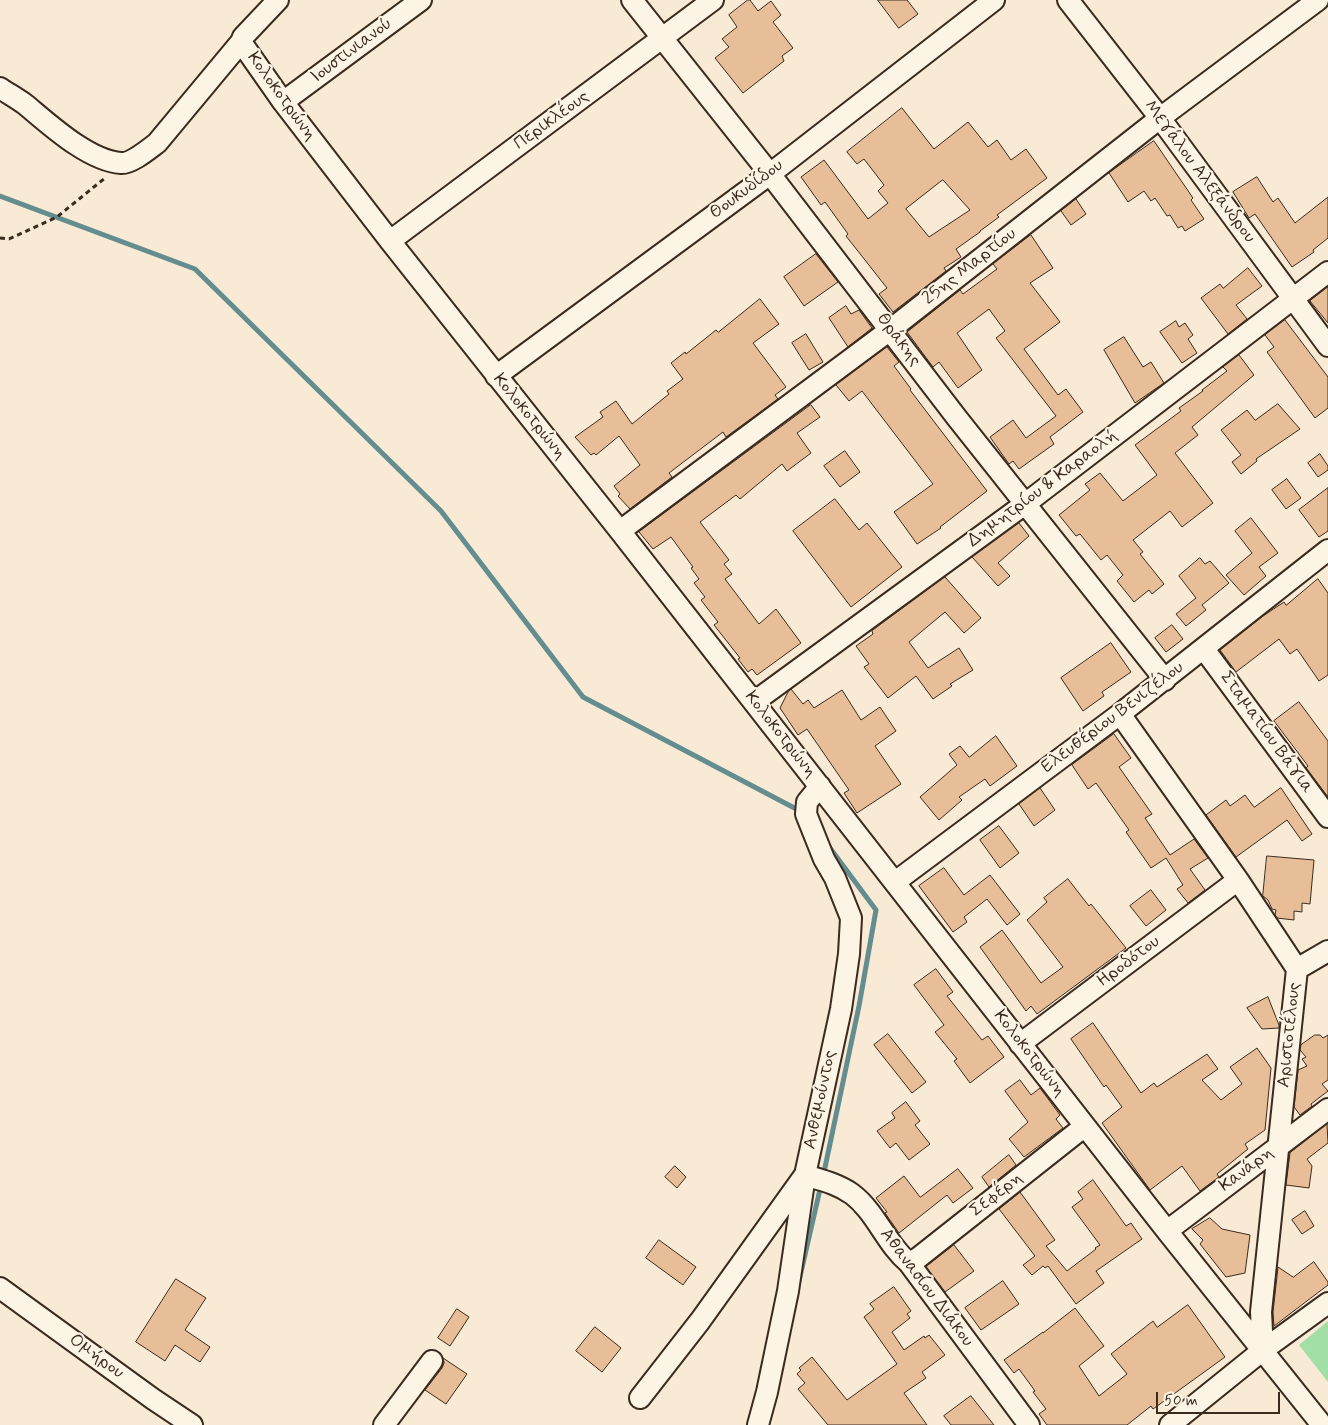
<!DOCTYPE html>
<meta charset="utf-8">
<style>
body{margin:0}
#map{position:relative;width:1328px;height:1425px;overflow:hidden;background:#f8ead5;font-family:Mynerve,sans-serif}
canvas{display:block}
.scale{position:absolute;left:1156px;top:1392px;width:124px;height:22px;box-sizing:border-box;border:2px solid #3b2a1e;border-top:0;padding-left:6px;font-size:15px;line-height:18px;white-space:nowrap;color:#3b2a1e;-webkit-text-stroke:4px #fcf5e5;paint-order:stroke}
</style>
<div id="map">
<canvas width="1328" height="1425"></canvas>
<div class="scale">50 m</div>
</div>
<script>
const context = document.querySelector('canvas').getContext('2d');
context.lineJoin = 'round';
function fill(path, color) { context.fillStyle = color; context.fill(path, 'evenodd'); }
function stroke(path, color, width, dash) { context.strokeStyle = color; context.lineWidth = width; context.lineCap = dash ? 'butt' : 'round'; context.setLineDash(dash || []); context.stroke(path); }
function write(font, color, halo, rows, align = 'center') {
  context.font = font + ' Mynerve,sans-serif'; context.lineWidth = 4.5; context.setLineDash([]); context.textBaseline = 'middle'; context.strokeStyle = halo; context.fillStyle = color; for (const [text, x, y, turn = 0] of rows) {
    context.save(); context.translate(x, y); context.rotate((+turn || 0) * Math.PI / 180); context.textAlign = isNaN(turn) ? turn : align; if (halo) context.strokeText(text, 0, 0); context.fillText(text, 0, 0); context.restore();
  }
}
fill(new Path2D(`
 M 1328,1321 L 1328,1382 L 1299,1345 Z`), '#a2dfa7');
stroke(new Path2D(`
 M 0,196 L 195,269 L 441,511 L 583,697 L 802,812
 M 823,1177 L 859,1006 L 876,910 L 827,844
 M 799,1281 L 821,1185`), '#648d8f', 5);
const building = new Path2D(`
 M 748,0 L 750,0 L 758,11 L 771,1 L 781,15 L 773,22 L 793,48 L 782,56 L 784,61 L 743,93 L 715,58 L 729,47 L 722,39 L 737,27 L 729,15 Z
 M 878,0 L 907,0 L 918,14 L 899,28 Z
 M 902,108 L 934,149 L 968,122 L 988,147 L 997,140 L 1011,160 L 1026,149 L 1047,178 L 997,215 L 999,217 L 980,231 L 980,232 L 956,249 L 961,257 L 944,268 L 946,271 L 893,312 L 879,294 L 887,288 L 846,236 L 848,234 L 825,202 L 821,205 L 801,177 L 824,160 L 868,219 L 888,203 L 878,191 L 884,185 L 864,159 L 857,164 L 847,152 ZM 943,180 L 970,210 L 929,237 L 906,209 Z
 M 1154,141 L 1193,198 L 1191,200 L 1204,219 L 1185,231 L 1182,226 L 1178,228 L 1170,215 L 1167,216 L 1155,198 L 1151,201 L 1144,191 L 1128,202 L 1109,173 Z
 M 1257,177 L 1273,202 L 1278,198 L 1295,223 L 1328,197 L 1328,238 L 1313,250 L 1314,252 L 1292,267 L 1255,214 L 1249,218 L 1233,192 Z
 M 1076,199 L 1086,214 L 1071,225 L 1061,211 Z
 M 1031,235 L 1053,268 L 1030,283 L 1060,322 L 1024,349 L 1058,395 L 1066,389 L 1083,412 L 1050,437 L 1054,444 L 1019,469 L 1013,461 L 1009,464 L 990,437 L 1013,420 L 1026,438 L 1056,416 L 996,338 L 1005,331 L 989,309 L 957,333 L 982,370 L 958,388 L 939,362 L 933,367 L 907,332 L 960,290 L 963,294 L 997,269 L 993,264 Z
 M 816,254 L 838,282 L 804,306 L 784,277 Z
 M 1248,268 L 1262,286 L 1236,305 L 1247,319 L 1228,334 L 1201,298 L 1220,284 L 1223,288 Z
 M 1328,287 L 1328,323 L 1310,301 Z
 M 760,299 L 779,324 L 753,343 L 786,387 L 775,395 L 778,399 L 774,402 L 726,437 L 723,432 L 669,473 L 672,477 L 630,509 L 618,496 L 620,494 L 614,486 L 640,465 L 619,436 L 596,455 L 594,453 L 591,455 L 575,437 L 603,417 L 600,412 L 616,401 L 632,424 L 669,394 L 667,391 L 683,379 L 671,363 L 685,352 L 686,354 L 716,330 L 718,332 Z
 M 846,306 L 851,314 L 859,310 L 872,328 L 848,347 L 829,318 Z
 M 1285,320 L 1328,377 L 1328,408 L 1315,418 L 1267,352 L 1274,347 L 1265,335 Z
 M 1176,321 L 1179,327 L 1185,323 L 1193,335 L 1188,339 L 1197,353 L 1182,363 L 1160,332 Z
 M 806,334 L 823,362 L 809,370 L 792,343 Z
 M 1124,337 L 1143,367 L 1151,362 L 1164,383 L 1135,403 L 1104,350 Z
 M 887,347 L 899,362 L 894,366 L 911,389 L 910,390 L 987,491 L 940,527 L 941,528 L 917,544 L 894,512 L 933,484 L 862,391 L 849,401 L 836,385 Z
 M 1239,355 L 1254,375 L 1192,427 L 1198,435 L 1175,453 L 1213,503 L 1182,527 L 1170,511 L 1133,540 L 1143,552 L 1140,554 L 1164,584 L 1152,594 L 1149,590 L 1134,602 L 1117,581 L 1123,575 L 1107,555 L 1101,560 L 1080,534 L 1076,536 L 1059,515 L 1090,490 L 1085,484 L 1100,473 L 1123,501 L 1157,475 L 1135,445 L 1181,411 L 1179,408 L 1203,391 L 1202,390 L 1227,371 L 1223,367 Z
 M 1278,404 L 1300,429 L 1256,459 L 1257,461 L 1241,474 L 1232,462 L 1241,455 L 1221,430 L 1247,410 L 1255,420 Z
 M 811,405 L 820,417 L 797,433 L 811,453 L 787,471 L 782,464 L 740,499 L 736,495 L 700,522 L 729,560 L 724,564 L 732,574 L 725,579 L 759,624 L 776,609 L 801,643 L 757,675 L 752,669 L 748,672 L 738,659 L 740,658 L 714,625 L 718,622 L 701,600 L 705,597 L 694,583 L 699,579 L 691,568 L 693,567 L 671,537 L 653,549 L 639,532 Z
 M 845,451 L 860,472 L 840,487 L 824,466 Z
 M 1320,454 L 1328,466 L 1328,470 L 1318,477 L 1308,463 Z
 M 1287,479 L 1301,498 L 1286,509 L 1272,490 Z
 M 1328,488 L 1328,531 L 1319,537 L 1299,510 Z
 M 835,499 L 859,530 L 867,523 L 902,567 L 851,607 L 793,531 Z
 M 1251,518 L 1278,553 L 1259,567 L 1266,576 L 1244,595 L 1226,575 L 1252,553 L 1235,531 Z
 M 1019,523 L 1029,536 L 998,563 L 1010,576 L 998,586 L 972,557 Z
 M 1200,558 L 1205,564 L 1210,561 L 1229,583 L 1202,605 L 1206,610 L 1186,626 L 1176,614 L 1196,598 L 1179,576 Z
 M 945,577 L 981,618 L 964,633 L 945,612 L 909,642 L 928,668 L 959,648 L 973,670 L 950,684 L 952,686 L 933,699 L 916,676 L 888,698 L 864,667 L 869,664 L 856,646 L 873,634 L 872,631 Z
 M 1318,579 L 1328,593 L 1328,675 L 1319,681 L 1297,649 L 1290,654 L 1279,639 L 1236,672 L 1220,650 L 1263,616 L 1284,602 L 1286,605 Z
 M 1172,625 L 1183,639 L 1166,652 L 1155,638 Z
 M 1111,643 L 1131,672 L 1102,692 L 1104,696 L 1083,711 L 1061,678 Z
 M 791,689 L 803,704 L 808,700 L 814,708 L 842,690 L 861,720 L 880,707 L 896,731 L 875,746 L 901,784 L 857,813 L 844,793 L 849,790 L 807,729 L 798,735 L 780,708 L 788,692 Z
 M 1299,702 L 1328,741 L 1328,797 L 1306,768 L 1308,766 L 1274,721 Z
 M 1114,734 L 1131,758 L 1119,767 L 1152,814 L 1145,818 L 1170,855 L 1194,839 L 1208,858 L 1190,869 L 1205,890 L 1188,903 L 1177,889 L 1183,885 L 1166,858 L 1151,868 L 1126,832 L 1129,830 L 1096,783 L 1088,789 L 1072,765 Z
 M 996,736 L 1017,766 L 990,786 L 985,779 L 959,797 L 962,800 L 939,820 L 920,797 L 957,765 L 949,754 L 960,746 L 969,757 Z
 M 1040,788 L 1055,810 L 1034,826 L 1019,804 Z
 M 1281,788 L 1312,834 L 1302,841 L 1287,820 L 1236,857 L 1206,815 L 1226,800 L 1230,806 L 1245,795 L 1254,807 Z
 M 999,826 L 1019,853 L 1000,868 L 980,840 Z
 M 1267,856 L 1314,860 L 1310,904 L 1302,903 L 1302,912 L 1294,911 L 1294,920 L 1277,918 L 1275,915 L 1276,910 L 1272,909 L 1268,900 L 1263,896 Z
 M 944,868 L 964,895 L 990,875 L 1020,914 L 1007,925 L 987,899 L 964,917 L 967,922 L 953,932 L 919,886 Z
 M 1068,879 L 1089,906 L 1091,904 L 1126,948 L 1037,1014 L 1031,1006 L 1026,1011 L 980,947 L 1002,930 L 1041,983 L 1063,967 L 1027,920 L 1047,902 L 1044,898 Z
 M 1151,890 L 1166,910 L 1146,926 L 1130,906 Z
 M 936,969 L 953,992 L 947,996 L 982,1040 L 988,1036 L 1004,1057 L 970,1083 L 954,1061 L 957,1059 L 935,1032 L 944,1025 L 914,985 Z
 M 1268,997 L 1279,1025 L 1279,1028 L 1262,1029 L 1247,1008 Z
 M 1093,1023 L 1141,1093 L 1154,1083 L 1157,1087 L 1207,1054 L 1218,1069 L 1202,1080 L 1221,1100 L 1242,1084 L 1230,1067 L 1257,1048 L 1271,1068 L 1265,1130 L 1245,1144 L 1248,1149 L 1217,1174 L 1219,1177 L 1200,1191 L 1182,1166 L 1150,1190 L 1102,1123 L 1122,1107 L 1106,1085 L 1104,1087 L 1071,1039 Z
 M 888,1034 L 926,1082 L 912,1093 L 874,1045 Z
 M 1315,1035 L 1320,1035 L 1323,1038 L 1328,1035 L 1328,1080 L 1322,1084 L 1328,1091 L 1311,1104 L 1312,1106 L 1300,1115 L 1294,1107 L 1298,1070 L 1307,1066 L 1302,1059 L 1306,1057 L 1300,1050 L 1301,1045 Z
 M 1020,1080 L 1031,1095 L 1040,1088 L 1060,1115 L 1056,1119 L 1063,1128 L 1024,1157 L 1009,1139 L 1028,1122 L 1005,1091 Z
 M 906,1102 L 920,1121 L 915,1125 L 930,1144 L 909,1160 L 896,1143 L 890,1148 L 877,1131 L 895,1118 L 892,1113 Z
 M 1327,1124 L 1328,1143 L 1307,1159 L 1312,1166 L 1309,1188 L 1286,1185 L 1290,1153 Z
 M 1009,1155 L 1016,1165 L 989,1187 L 982,1177 Z
 M 675,1166 L 686,1177 L 677,1188 L 665,1177 Z
 M 958,1169 L 973,1188 L 953,1203 L 947,1195 L 899,1233 L 885,1213 L 887,1212 L 876,1198 L 904,1176 L 920,1197 Z
 M 1093,1180 L 1126,1226 L 1131,1223 L 1142,1239 L 1096,1271 L 1104,1283 L 1076,1304 L 1048,1266 L 1045,1268 L 1043,1266 L 1032,1275 L 1023,1265 L 1035,1256 L 999,1209 L 1020,1192 L 1055,1240 L 1046,1246 L 1067,1271 L 1096,1249 L 1095,1248 L 1100,1245 L 1072,1207 L 1083,1199 L 1078,1192 Z
 M 1305,1211 L 1314,1226 L 1302,1234 L 1292,1220 Z
 M 1210,1218 L 1222,1229 L 1250,1235 L 1245,1273 L 1226,1277 L 1200,1244 L 1203,1240 L 1192,1229 Z
 M 659,1240 L 696,1267 L 683,1285 L 646,1258 Z
 M 954,1245 L 974,1271 L 945,1292 L 926,1267 Z
 M 1314,1262 L 1328,1282 L 1328,1285 L 1274,1326 L 1273,1312 L 1278,1267 L 1293,1277 Z
 M 176,1279 L 206,1298 L 185,1330 L 210,1347 L 200,1362 L 175,1345 L 165,1361 L 136,1342 Z
 M 1003,1281 L 1019,1304 L 981,1330 L 965,1308 Z
 M 894,1287 L 911,1311 L 907,1314 L 910,1318 L 892,1332 L 904,1350 L 924,1336 L 925,1338 L 929,1335 L 945,1355 L 922,1372 L 926,1378 L 904,1393 L 927,1425 L 828,1425 L 798,1389 L 805,1383 L 797,1374 L 801,1370 L 799,1368 L 812,1357 L 847,1400 L 897,1364 L 864,1317 L 874,1309 L 870,1304 Z
 M 1188,1305 L 1225,1357 L 1153,1409 L 1151,1406 L 1127,1425 L 1047,1425 L 1039,1414 L 1046,1409 L 1033,1392 L 1035,1391 L 1019,1369 L 1014,1373 L 1004,1360 L 1043,1332 L 1043,1333 L 1075,1308 L 1104,1346 L 1079,1366 L 1099,1396 L 1127,1374 L 1111,1354 L 1153,1321 L 1157,1327 Z
 M 457,1309 L 469,1317 L 450,1346 L 438,1338 Z
 M 595,1327 L 621,1348 L 602,1372 L 576,1351 Z
 M 443,1358 L 467,1374 L 446,1404 L 425,1390 L 442,1368 L 444,1363 Z
 M 971,1396 L 994,1425 L 951,1425 L 944,1416 Z`);
fill(building, '#e7be97');
stroke(building, '#3b2a1e', 1);
const minor = new Path2D(`
 M 632,0 L 770,174 L 957,418 L 1165,680
 M 1068,0 L 1160,118 L 1328,346
 M 241,42 L 283,102 L 390,241 L 620,531 L 1167,1231 L 1322,1425
 M 0,88 C 9,94 18,99 26,105 C 50,125 89,161 121,163 C 131,164 149,149 157,143 L 241,42 L 243,37 L 278,0
 M 283,102 L 421,0
 M 390,241 L 713,0
 M 496,376 L 770,174 L 994,0
 M 620,531 L 890,330 L 1160,118 L 1318,0
 M 1204,649 L 1328,817
 M 754,702 L 1025,504 L 1328,272
 M 1120,714 L 1238,880 L 1297,969 L 1261,1312 L 1263,1350
 M 895,882 L 1120,714 L 1328,550
 M 1297,969 L 1328,951
 M 1020,1044 L 1238,880
 M 805,1175 C 821,1180 838,1184 852,1194 C 876,1212 886,1244 909,1263 L 1029,1425
 M 1167,1231 L 1328,1109
 M 909,1263 L 918,1258 L 1085,1126
 M 0,1288 L 153,1399 L 192,1425
 M 640,1398 L 700,1321 L 804,1176
 M 384,1425 L 432,1361
 M 758,1425 L 767,1392 L 788,1291 L 805,1175 L 841,1009 L 849,954 L 851,918 L 835,878 L 824,859 L 806,814 L 807,802 L 820,786
 M 1170,1425 L 1263,1350 L 1328,1303`);
stroke(minor, '#3b2a1e', 24);
stroke(new Path2D(`
 M 0,238 L 9,239 L 57,217 L 105,178`), '#3b2a1e', 3, [5, 4]);
stroke(minor, '#fcf5e5', 20);
write('18px', '#3b2a1e', '#fcf5e5', [
 ["Ιουστινιανού",352,51,-37],
 ["Κολοκοτρώνη",281,97,54],
 ["Περικλέους",552,121,-36],
 ["Μεγάλου Αλεξάνδρου",1199,172,53],
 ["Θουκυδίδου",747,190,-37],
 ["25ης Μαρτίου",970,267,-38],
 ["Θράκης",898,340,53],
 ["Κολοκοτρώνη",529,417,51],
 ["Δημητρίου & Καραολή",1043,489,-37],
 ["Ελευθέριου Βενιζέλου",1113,718,-37],
 ["Σταματίου Βάγια",1266,733,54],
 ["Κολοκοτρώνη",780,735,52],
 ["Ηροδότου",1129,962,-37],
 ["Αριστοτέλους",1290,1035,-84],
 ["Κολοκοτρώνη",1029,1054,52],
 ["Ανθεμούντος",821,1100,-78],
 ["Κανάρη",1247,1170,-37],
 ["Σεφέρη",997,1195,-38],
 ["Αθανασίου Διάκου",926,1288,53],
 ["Ομήρου",96,1357,36]
]);
</script>
